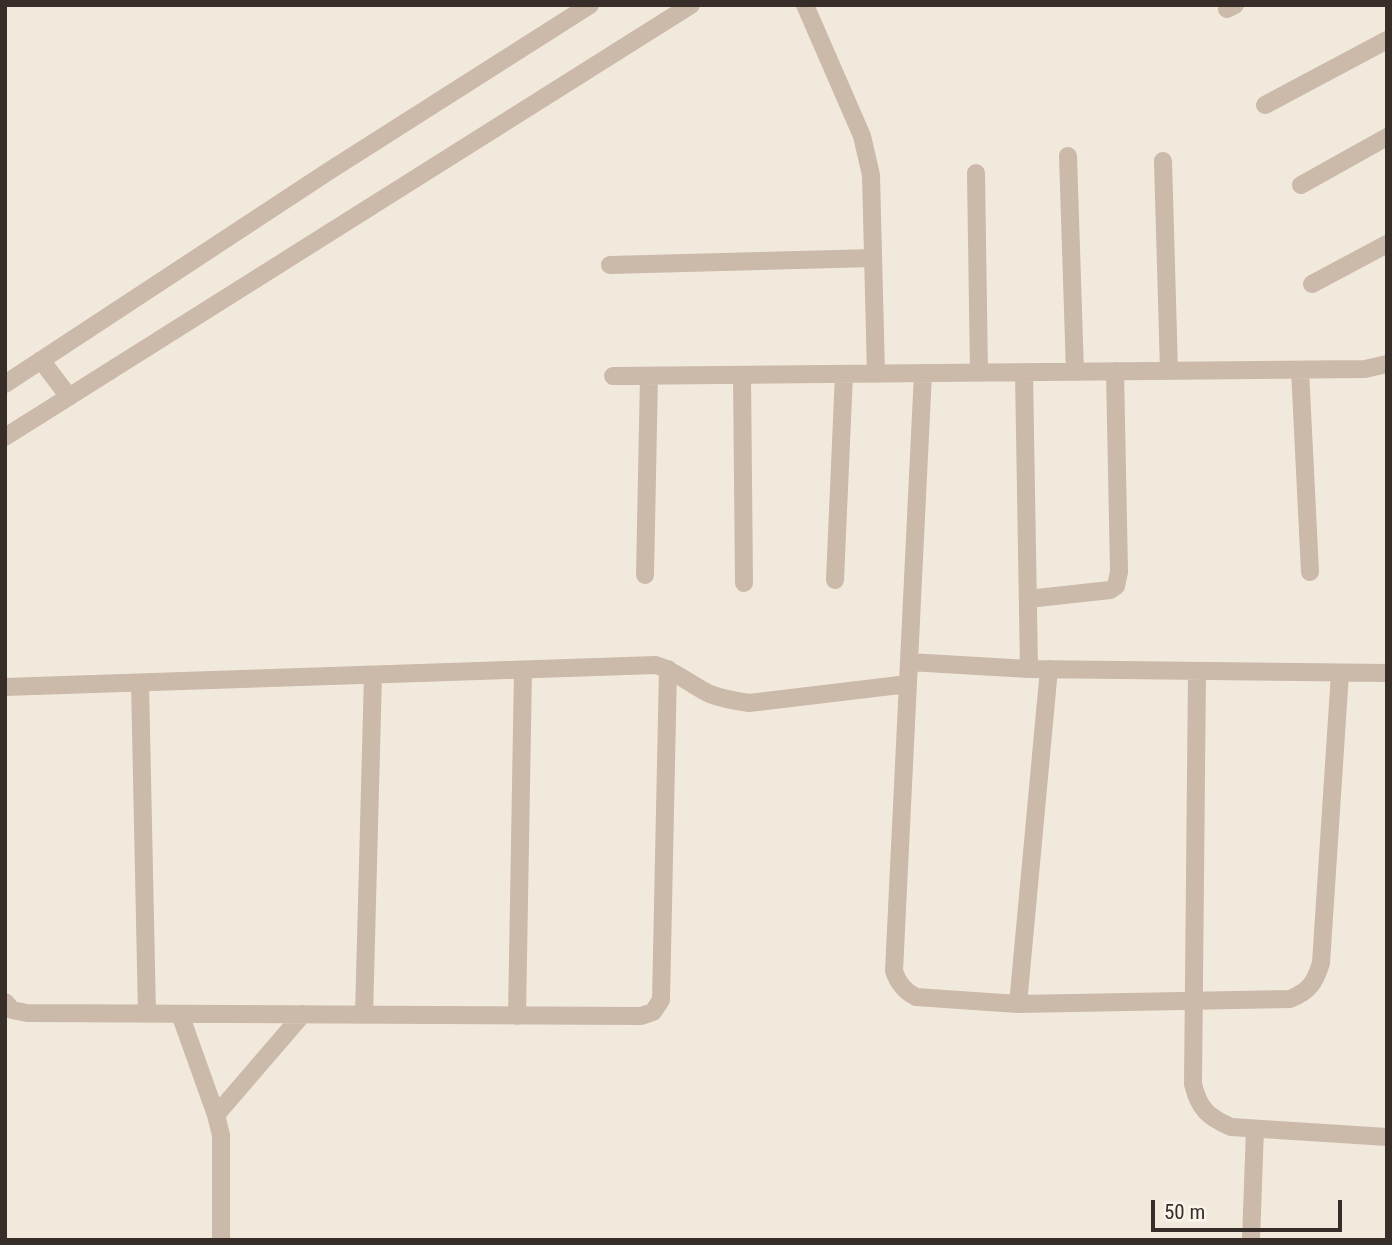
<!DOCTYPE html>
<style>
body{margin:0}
#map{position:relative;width:1392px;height:1245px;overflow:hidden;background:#f2e9dd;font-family:"Roboto Condensed",sans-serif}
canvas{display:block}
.frame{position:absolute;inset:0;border:7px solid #382e29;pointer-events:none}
.scale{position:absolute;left:1151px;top:1200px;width:191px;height:32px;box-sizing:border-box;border:4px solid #382e29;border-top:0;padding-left:9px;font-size:21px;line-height:24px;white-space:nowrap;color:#382e29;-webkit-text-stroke:5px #faf3e9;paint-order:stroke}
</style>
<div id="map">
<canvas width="1392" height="1245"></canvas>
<div class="frame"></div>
<div class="scale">50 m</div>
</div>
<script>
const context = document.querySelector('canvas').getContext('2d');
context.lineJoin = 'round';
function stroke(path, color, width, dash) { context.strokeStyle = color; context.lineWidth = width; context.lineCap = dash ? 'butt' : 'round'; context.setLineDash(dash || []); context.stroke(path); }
stroke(new Path2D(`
 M 805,5 L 862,136 L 871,175 L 876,374
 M 1227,9 L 1235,5
 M 1265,105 L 1387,40
 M 1068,156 L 1075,372
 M 1163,161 L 1169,371
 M 976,173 L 979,373
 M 1301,185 L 1387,137
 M 610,265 L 873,258
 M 1312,284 L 1387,244
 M 1300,370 L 1310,572
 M 923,373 L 894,971 C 898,983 904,991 916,997 L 1018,1004 L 1290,999 C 1310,991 1315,982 1321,963 L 1340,673
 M 1024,373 L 1029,669
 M 742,375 L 744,583
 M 613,376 L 1365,369 L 1387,364
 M 645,575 L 649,376
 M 835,580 L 844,374
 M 1028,599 L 1110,590 L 1116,586 L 1119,572 L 1115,371
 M 909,662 L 1029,669 L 1387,673
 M 1197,671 L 1193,1084 C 1199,1109 1208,1117 1231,1127 L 1387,1137
 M 140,683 L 147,1014
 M 5,687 L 656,665 C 676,671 691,685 710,694 C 723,699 735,701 749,703 L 908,684
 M 5,1002 L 12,1010 L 27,1013 L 641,1016 L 653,1012 L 661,1000 L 668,669
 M 1018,1004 L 1049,669
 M 180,1014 L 216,1115 L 221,1135 L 221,1240
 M 364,1015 L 373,675
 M 517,1016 L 523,670
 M 216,1115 L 303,1014
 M 1251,1240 L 1255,1129`), '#cbb9a9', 18);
stroke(new Path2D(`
 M 41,360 L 69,397
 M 5,384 L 329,171 L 590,5
 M 5,437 L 691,5`), '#cbb9a9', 18);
</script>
